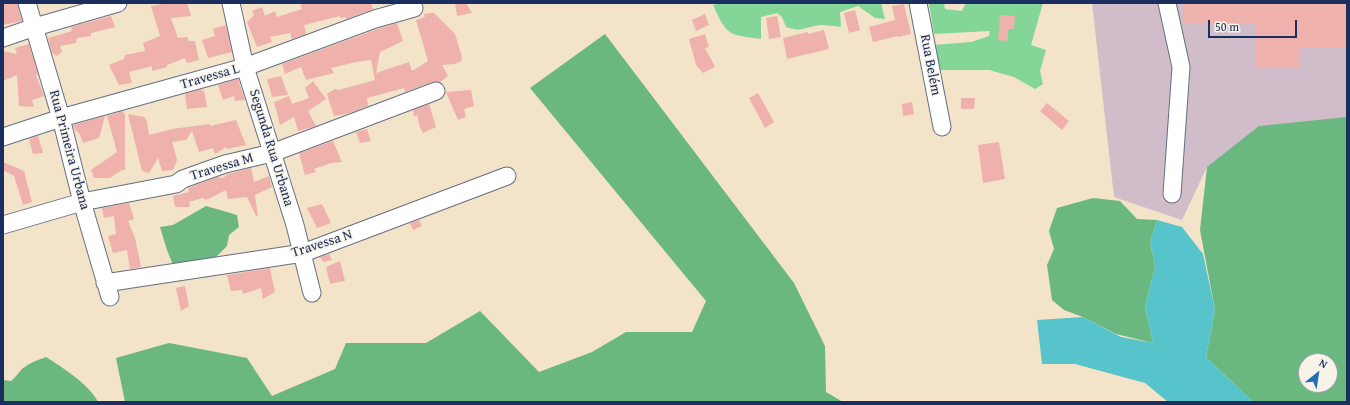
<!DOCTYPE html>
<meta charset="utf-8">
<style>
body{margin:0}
#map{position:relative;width:1350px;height:405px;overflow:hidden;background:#f2e3c9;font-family:"Gentium Book Plus",serif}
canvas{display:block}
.frame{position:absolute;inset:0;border:4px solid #1b2f5e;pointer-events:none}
.north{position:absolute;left:1298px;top:353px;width:40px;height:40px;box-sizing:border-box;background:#f7f3e8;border:1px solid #9fa5b1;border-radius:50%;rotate:30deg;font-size:11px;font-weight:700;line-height:16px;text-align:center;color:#1b2f5e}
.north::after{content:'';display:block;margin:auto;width:14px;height:18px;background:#1f6fb2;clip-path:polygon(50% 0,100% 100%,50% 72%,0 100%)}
.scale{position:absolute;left:1208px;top:20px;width:89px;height:18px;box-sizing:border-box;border:2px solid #1b2f5e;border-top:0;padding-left:5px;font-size:12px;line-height:14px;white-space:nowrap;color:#1b2f5e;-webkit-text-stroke:3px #f7f3e8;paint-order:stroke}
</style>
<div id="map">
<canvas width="1350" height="405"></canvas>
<div class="frame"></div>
<div class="north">N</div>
<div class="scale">50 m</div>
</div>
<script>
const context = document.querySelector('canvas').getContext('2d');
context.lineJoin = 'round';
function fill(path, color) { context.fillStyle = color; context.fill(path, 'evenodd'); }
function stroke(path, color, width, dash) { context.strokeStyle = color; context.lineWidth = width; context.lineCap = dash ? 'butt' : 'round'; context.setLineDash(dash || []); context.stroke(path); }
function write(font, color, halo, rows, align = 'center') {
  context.font = font + ' "Gentium Book Plus",serif'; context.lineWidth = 3; context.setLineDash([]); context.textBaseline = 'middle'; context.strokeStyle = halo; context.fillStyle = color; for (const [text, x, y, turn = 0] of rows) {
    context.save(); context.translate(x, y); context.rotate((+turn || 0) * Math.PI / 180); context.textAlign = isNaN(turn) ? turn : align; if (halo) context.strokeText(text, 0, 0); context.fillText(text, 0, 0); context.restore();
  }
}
fill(new Path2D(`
 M 1092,3 L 1347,3 L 1347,118 L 1207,167 L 1182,220 L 1114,197 Z`), '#d1bdc9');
fill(new Path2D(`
 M 722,3 L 881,3 L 885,19 L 875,18 L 858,6 L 840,12 L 841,27 C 835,26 828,25 821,25 C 807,26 802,33 786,27 L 782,17 L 777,13 L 761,17 L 761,39 C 754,38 735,36 730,32 C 722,27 717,13 713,5 Z
 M 931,3 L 944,3 L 945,9 L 962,11 L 966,3 L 1043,3 L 1031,45 L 1046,50 L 1040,71 L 1043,84 L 1035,89 L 1014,77 L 989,70 L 937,70 L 934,45 L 971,42 L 989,36 L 990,31 L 934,34 L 929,4 Z`), '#83d698');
fill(new Path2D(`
 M 605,34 L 794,283 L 825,346 L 826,392 L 843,402 L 125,402 L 116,358 L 169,343 L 247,358 L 272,396 L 335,369 L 346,343 L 426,343 L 480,311 L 539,372 L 592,352 L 626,332 L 692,332 L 706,301 L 530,88 Z
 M 1347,117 L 1347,402 L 1253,402 L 1206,357 L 1215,310 L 1200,230 L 1207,167 L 1259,126 ZM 1306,361 L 1330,361 L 1330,385 L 1306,385 Z
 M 1093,198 L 1120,201 L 1137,219 L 1157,220 L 1150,242 L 1155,266 L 1145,307 L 1153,343 L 1116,334 L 1083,317 L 1064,310 L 1052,300 L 1047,265 L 1054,249 L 1049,231 L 1057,208 Z
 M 206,206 L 237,215 L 239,227 L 229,235 L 227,246 L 215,258 L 173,265 L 167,250 L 160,227 L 173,225 Z
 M 46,357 C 62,367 90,385 98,402 L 3,402 L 3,380 L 11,381 C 15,378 18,373 22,369 C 29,363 38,360 46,357 Z`), '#6ab780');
fill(new Path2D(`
 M 1157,220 L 1182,227 L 1203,254 L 1215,310 L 1206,357 L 1253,402 L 1168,402 L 1145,383 L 1075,364 L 1042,364 L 1037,320 L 1083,317 L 1121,337 L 1153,343 L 1145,307 L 1155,266 L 1150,242 Z`), '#56c4ca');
fill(new Path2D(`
 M 3,3 L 17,3 L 22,21 L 3,25 Z
 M 167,3 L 187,3 L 191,16 L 171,18 L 178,38 L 187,37 L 189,41 L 195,41 L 199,60 L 187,63 L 185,58 L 167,65 L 167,67 L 152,71 L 152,66 L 129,72 L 132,83 L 119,85 L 109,65 L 124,59 L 125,55 L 145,51 L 143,43 L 160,36 L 151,6 Z
 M 307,3 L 371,3 L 373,9 L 346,19 L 345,17 L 341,18 L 340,16 L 304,25 L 306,34 L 292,39 L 290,33 L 270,37 L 272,42 L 257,47 L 247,22 L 254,15 L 252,11 L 262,7 L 265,16 L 275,11 L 277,17 L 302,9 L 300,5 Z
 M 455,3 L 466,3 L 472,13 L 457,16 Z
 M 1183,3 L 1347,3 L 1347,48 L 1299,48 L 1299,68 L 1256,68 L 1255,24 L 1183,24 Z
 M 904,4 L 911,34 L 898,37 L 898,36 L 873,42 L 869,27 L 895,20 L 892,6 Z
 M 855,10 L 860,30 L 849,33 L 844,13 Z
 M 431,13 L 434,13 L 455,34 L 462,57 L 461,61 L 455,64 L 442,65 L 448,76 L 440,82 L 432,82 L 405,92 L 404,88 L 367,98 L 368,106 L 350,113 L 334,116 L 327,94 L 335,89 L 339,90 L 375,80 L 371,60 L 356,62 L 331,68 L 334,73 L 306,80 L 301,67 L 285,74 L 282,64 L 378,29 L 397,23 L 403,41 L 380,52 L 376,73 L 409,62 L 412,71 L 428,61 L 416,20 L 425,17 L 424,14 Z
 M 705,14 L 709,25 L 696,31 L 692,20 Z
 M 1000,15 L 1015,16 L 1014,29 L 1008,29 L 1008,41 L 998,40 Z
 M 111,16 L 115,27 L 91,33 L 91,36 L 77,38 L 76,43 L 60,46 L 62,52 L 57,56 L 52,53 L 48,38 L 72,31 L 71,27 Z
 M 777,16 L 781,37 L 769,39 L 766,18 Z
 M 226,25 L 232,52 L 208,58 L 202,40 L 215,36 L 213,29 Z
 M 824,30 L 829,49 L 787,59 L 783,38 L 808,32 L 808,34 Z
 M 705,34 L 709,47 L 705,48 L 715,67 L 703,73 L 696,65 L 689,39 Z
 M 29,44 L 38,74 L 36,75 L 44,96 L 32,100 L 34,107 L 19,106 L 17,75 L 3,81 L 3,51 L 17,54 L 15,48 Z
 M 281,76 L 288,95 L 272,97 L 267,79 Z
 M 238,79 L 245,100 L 235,101 L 234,96 L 223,100 L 218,85 Z
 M 313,81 L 326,99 L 308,111 L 316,126 L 298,131 L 294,117 L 280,125 L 274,102 L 289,96 L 292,104 L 309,98 L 305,88 Z
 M 201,89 L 202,91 L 204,90 L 207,107 L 187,109 L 185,94 Z
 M 471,90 L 474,106 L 464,109 L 466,117 L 458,120 L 446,92 Z
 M 758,93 L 774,122 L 765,128 L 749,98 Z
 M 961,98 L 975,98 L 974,109 L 961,109 Z
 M 912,102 L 914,114 L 903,116 L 902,104 Z
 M 1047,103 L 1069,121 L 1062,130 L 1040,111 Z
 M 429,104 L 436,127 L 423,133 L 420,127 L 417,115 L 414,117 L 413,110 Z
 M 123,111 L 125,116 L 125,170 L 122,170 L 110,178 L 94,178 L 91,170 L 117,152 L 107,116 Z
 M 128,114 L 144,117 L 147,121 L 149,135 L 172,129 L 210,124 L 210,126 L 236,120 L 246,145 L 227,149 L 226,147 L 215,154 L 213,148 L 199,152 L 192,131 L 186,140 L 172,142 L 177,160 L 173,170 L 162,171 L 158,158 L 149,173 L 142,171 Z
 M 105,116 L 99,138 L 83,143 L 79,133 L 75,130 L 73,125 Z
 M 367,129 L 371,141 L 360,143 L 356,132 Z
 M 38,136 L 43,153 L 33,154 L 29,139 Z
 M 333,141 L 342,162 L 331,163 L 314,169 L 316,172 L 305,175 L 299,153 Z
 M 999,142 L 1005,179 L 983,183 L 978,145 Z
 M 3,162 L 24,171 L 32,202 L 23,205 L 14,176 L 3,170 Z
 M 251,168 L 254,182 L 269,176 L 272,187 L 255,195 L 258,216 L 256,216 L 247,197 L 228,199 L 226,190 L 206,200 L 203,198 L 189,202 L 190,207 L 175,207 L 173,196 L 189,192 L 188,188 L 217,177 L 223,178 L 228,174 Z
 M 129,203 L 134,219 L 128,221 L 135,238 L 141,267 L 130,269 L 127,250 L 113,253 L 108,236 L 116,234 L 114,216 L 104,218 L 102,208 Z
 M 322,204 L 331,223 L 317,228 L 307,208 Z
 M 419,220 L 422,226 L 413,230 L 410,223 Z
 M 329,254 L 332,260 L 323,262 L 320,257 Z
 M 340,261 L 345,281 L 330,284 L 326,267 Z
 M 270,268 L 275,292 L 263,299 L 261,288 L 243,294 L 242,290 L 231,291 L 227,275 Z
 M 185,286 L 189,306 L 181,311 L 176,288 Z`), '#eeb1ab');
const minor = new Path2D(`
 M 27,3 L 61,118 L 82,202 L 110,297
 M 231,3 L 245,67 L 295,225 L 312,293
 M 918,3 L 942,127
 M 1167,3 L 1181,67 L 1172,194
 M 3,38 L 35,27 L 118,3
 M 3,137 L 61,118 L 245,67 L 375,19 L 414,8
 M 3,225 L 82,202 L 176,184 L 183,179 L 225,164 L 272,153 L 436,91
 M 105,283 L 303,253 L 507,176`);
stroke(minor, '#666e83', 19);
stroke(minor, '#fff', 17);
write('14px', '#1b2f5e', '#f7f3e8', [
 ["Rua Belém",930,65,79],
 ["Travessa L",210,77,-16],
 ["Segunda Rua Urbana",271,148,73],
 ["Rua Primeira Urbana",69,150,75],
 ["Travessa M",222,167,-17],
 ["Travessa N",322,244,-18]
]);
</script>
